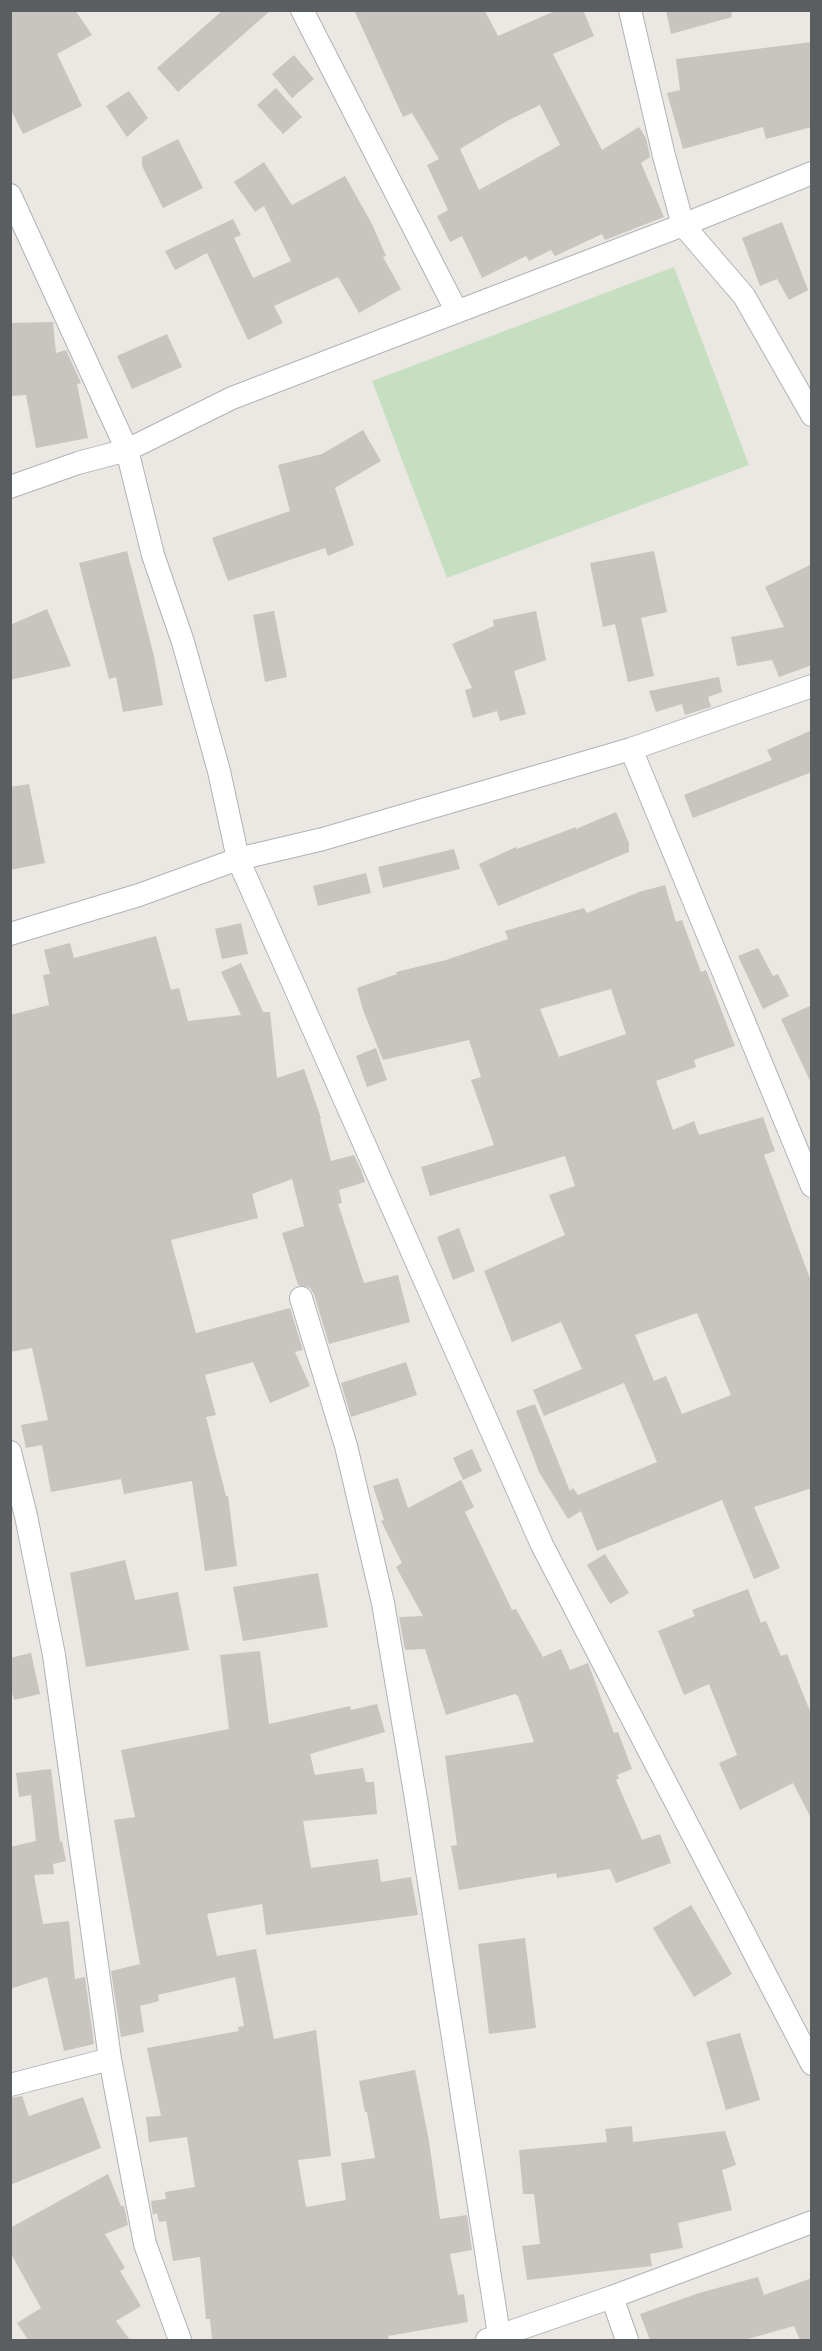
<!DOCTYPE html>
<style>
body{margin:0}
#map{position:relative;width:822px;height:2351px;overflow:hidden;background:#ebe7e2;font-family:Inter,sans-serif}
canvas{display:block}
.frame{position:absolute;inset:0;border:12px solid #5a5e60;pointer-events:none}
</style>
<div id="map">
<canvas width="822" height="2351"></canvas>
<div class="frame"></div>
</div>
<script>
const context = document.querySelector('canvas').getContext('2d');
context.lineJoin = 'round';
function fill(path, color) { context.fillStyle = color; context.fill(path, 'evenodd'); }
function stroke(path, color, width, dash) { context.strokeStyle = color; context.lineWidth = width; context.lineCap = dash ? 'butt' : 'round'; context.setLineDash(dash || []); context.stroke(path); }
fill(new Path2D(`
 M 674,267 L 749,465 L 447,578 L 372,381 Z`), '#c7dfc1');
fill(new Path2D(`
 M 10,10 L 75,10 L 92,35 L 57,54 L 82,106 L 23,134 L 10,108 Z
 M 223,10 L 271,10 L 178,92 L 157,68 Z
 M 354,10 L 485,11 L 498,36 L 557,10 L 583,10 L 594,36 L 553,54 L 602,150 L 639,127 L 646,138 L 650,157 L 641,163 L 664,217 L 605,240 L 602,234 L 555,256 L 551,250 L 529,261 L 526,256 L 482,278 L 462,236 L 450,242 L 437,216 L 448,210 L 427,165 L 439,159 L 412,113 L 403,117 ZM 540,105 L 560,145 L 479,190 L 460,149 L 507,121 Z
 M 666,10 L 731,10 L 732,17 L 671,34 Z
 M 812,42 L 812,127 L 766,139 L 763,127 L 683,149 L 667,93 L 680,90 L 676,59 Z
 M 294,55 L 314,79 L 292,98 L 272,74 Z
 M 276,88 L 302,117 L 283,134 L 257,105 Z
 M 129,91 L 148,118 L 127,137 L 106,106 Z
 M 178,139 L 203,188 L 163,208 L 142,166 L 142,157 Z
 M 264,162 L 292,205 L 345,176 L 372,224 L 386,256 L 383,257 L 401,289 L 359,313 L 338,277 L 274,306 L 283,323 L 248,340 L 207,253 L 175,270 L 165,251 L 233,219 L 241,235 L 234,238 L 253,278 L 291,261 L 264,206 L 255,212 L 234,182 Z
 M 782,222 L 808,290 L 789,300 L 777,279 L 760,286 L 742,238 Z
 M 53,322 L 56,353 L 66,350 L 81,383 L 77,384 L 88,438 L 36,448 L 26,395 L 10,396 L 10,323 Z
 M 167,334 L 182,367 L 132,389 L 117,356 Z
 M 363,430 L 381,461 L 335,488 L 354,545 L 328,556 L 325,548 L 228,581 L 212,538 L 290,511 L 278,465 L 322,454 Z
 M 127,551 L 154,656 L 163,705 L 123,712 L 116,677 L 109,679 L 79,563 Z
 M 654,551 L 667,612 L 641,618 L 654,676 L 628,682 L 615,624 L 603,627 L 590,563 Z
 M 812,564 L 812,665 L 779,677 L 772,660 L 737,666 L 731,637 L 784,627 L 765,587 Z
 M 47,609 L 71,666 L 10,680 L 10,625 Z
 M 274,611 L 287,677 L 265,682 L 253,615 Z
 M 536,611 L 546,660 L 514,671 L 526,714 L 500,721 L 497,711 L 473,718 L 465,690 L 472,688 L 452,644 L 494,626 L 493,620 Z
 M 719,677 L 722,692 L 708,697 L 711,707 L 685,715 L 682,704 L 656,712 L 649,691 Z
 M 812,730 L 812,772 L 693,818 L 684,795 L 772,760 L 767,750 Z
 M 29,784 L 45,863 L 10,870 L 10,787 Z
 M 616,812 L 629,843 L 629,852 L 498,906 L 479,864 L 516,847 L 517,849 L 576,827 L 576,829 Z
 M 454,849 L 460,869 L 383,888 L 378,867 Z
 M 366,873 L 371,893 L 318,906 L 313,886 Z
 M 665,885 L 676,922 L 682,920 L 701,972 L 706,970 L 735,1046 L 694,1060 L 696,1067 L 656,1081 L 673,1130 L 694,1121 L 699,1135 L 763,1117 L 775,1151 L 764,1155 L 812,1284 L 812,1488 L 754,1507 L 780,1568 L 754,1579 L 722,1500 L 597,1551 L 581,1511 L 568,1519 L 539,1472 L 516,1411 L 535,1404 L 570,1491 L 573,1488 L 578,1495 L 657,1462 L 624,1383 L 544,1416 L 533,1390 L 582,1369 L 561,1322 L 512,1342 L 484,1271 L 565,1235 L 549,1195 L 575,1186 L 565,1156 L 430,1196 L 421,1167 L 494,1145 L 471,1080 L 481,1077 L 469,1040 L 383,1060 L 363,1010 L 357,988 L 397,974 L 396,972 L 446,960 L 508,939 L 505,931 L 584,908 L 587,913 L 639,892 ZM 611,989 L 626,1034 L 559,1057 L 540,1009 ZM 697,1313 L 731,1395 L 682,1414 L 666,1376 L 654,1381 L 635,1335 Z
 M 241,923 L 248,954 L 222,959 L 215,929 Z
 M 156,936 L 171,990 L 179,988 L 188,1021 L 241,1015 L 221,972 L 241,963 L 263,1012 L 270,1012 L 277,1078 L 304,1069 L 321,1118 L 320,1119 L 331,1161 L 354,1155 L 361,1170 L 365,1182 L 339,1190 L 342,1203 L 338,1204 L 364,1283 L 398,1275 L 410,1322 L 329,1344 L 314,1294 L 310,1288 L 298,1285 L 282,1233 L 304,1226 L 292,1179 L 252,1194 L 258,1218 L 171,1240 L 196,1333 L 290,1308 L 303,1350 L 295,1352 L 310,1386 L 270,1403 L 253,1362 L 205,1375 L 216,1415 L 206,1417 L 226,1496 L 228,1496 L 237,1566 L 205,1571 L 192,1481 L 124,1494 L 121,1479 L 51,1492 L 42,1445 L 26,1448 L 21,1425 L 48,1420 L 32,1348 L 10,1352 L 10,1015 L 49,1005 L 43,975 L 50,974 L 44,950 L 70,943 L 74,958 Z
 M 758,948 L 773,976 L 778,974 L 789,996 L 763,1009 L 738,956 Z
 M 812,1005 L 812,1085 L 781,1019 Z
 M 376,1048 L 387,1080 L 367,1087 L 356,1056 Z
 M 459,1228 L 475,1271 L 453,1280 L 437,1237 Z
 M 406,1362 L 417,1395 L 351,1417 L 341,1383 Z
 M 472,1449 L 482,1471 L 463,1480 L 453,1458 Z
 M 398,1478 L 408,1508 L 461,1480 L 474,1507 L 465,1512 L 512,1610 L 516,1609 L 543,1657 L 561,1649 L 570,1670 L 588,1663 L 614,1733 L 618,1732 L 632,1769 L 617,1775 L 619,1778 L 616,1780 L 642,1840 L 660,1834 L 671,1863 L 616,1883 L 610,1869 L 557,1878 L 556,1873 L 459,1890 L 451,1846 L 457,1845 L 445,1756 L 534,1742 L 518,1696 L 515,1694 L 446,1715 L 425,1649 L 405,1650 L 399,1617 L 423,1616 L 396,1567 L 402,1563 L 381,1521 L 384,1520 L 373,1486 Z
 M 605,1554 L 629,1593 L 610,1604 L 587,1565 Z
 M 125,1560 L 135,1600 L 178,1592 L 189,1650 L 86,1667 L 70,1573 Z
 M 318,1573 L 328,1627 L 243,1641 L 233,1587 Z
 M 748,1589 L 761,1623 L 766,1621 L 781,1656 L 787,1654 L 812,1716 L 812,1820 L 793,1783 L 740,1810 L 719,1763 L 737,1755 L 709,1684 L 684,1695 L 658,1631 L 695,1616 L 692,1610 Z
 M 260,1651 L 269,1724 L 350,1706 L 351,1710 L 377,1704 L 385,1732 L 310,1754 L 315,1775 L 363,1768 L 366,1782 L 374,1782 L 377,1814 L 303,1821 L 311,1868 L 378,1859 L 381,1882 L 411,1877 L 418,1915 L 266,1935 L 262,1904 L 207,1914 L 217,1956 L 256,1949 L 274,2039 L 316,2030 L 331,2156 L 298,2160 L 306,2207 L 346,2200 L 341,2163 L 375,2158 L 367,2112 L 365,2112 L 359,2081 L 415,2070 L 429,2141 L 440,2219 L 467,2215 L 472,2250 L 450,2254 L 458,2295 L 464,2294 L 468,2322 L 388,2336 L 389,2340 L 212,2340 L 210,2319 L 206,2319 L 200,2257 L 173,2261 L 166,2221 L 159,2222 L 157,2213 L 153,2215 L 151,2201 L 166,2199 L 165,2192 L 195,2187 L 187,2137 L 149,2142 L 146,2117 L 161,2116 L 147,2048 L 239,2031 L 238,2027 L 244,2026 L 235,1977 L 158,1995 L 159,2001 L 140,2006 L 144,2032 L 121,2037 L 111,1971 L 140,1964 L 114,1820 L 135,1817 L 121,1750 L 229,1729 L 220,1655 Z
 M 31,1653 L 40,1694 L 14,1700 L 10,1684 L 10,1658 Z
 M 51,1769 L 60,1842 L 62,1841 L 66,1861 L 53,1864 L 54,1874 L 34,1875 L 43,1924 L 69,1921 L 75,1979 L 85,1977 L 94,2044 L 64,2051 L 47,1977 L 10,1989 L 10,1847 L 36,1841 L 31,1795 L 19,1797 L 16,1773 Z
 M 691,1905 L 732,1974 L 694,1997 L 653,1928 Z
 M 525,1938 L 536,2028 L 489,2034 L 478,1944 Z
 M 740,2033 L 760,2100 L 726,2110 L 706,2042 Z
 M 22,2096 L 29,2116 L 83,2097 L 101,2148 L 10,2185 L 10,2098 Z
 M 632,2126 L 633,2142 L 725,2131 L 736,2165 L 722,2170 L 732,2210 L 678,2223 L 683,2248 L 650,2254 L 652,2266 L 527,2280 L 522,2246 L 540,2244 L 534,2194 L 523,2194 L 519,2150 L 607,2142 L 605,2129 Z
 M 108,2174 L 121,2206 L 124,2206 L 128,2225 L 105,2234 L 125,2268 L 120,2271 L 141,2306 L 116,2321 L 130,2340 L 28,2340 L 17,2323 L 41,2308 L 10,2252 L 10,2228 Z
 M 758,2277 L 764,2295 L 812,2278 L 812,2340 L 800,2340 L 794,2326 L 744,2340 L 650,2340 L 640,2314 L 699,2293 Z`), '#c8c4c0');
const minor = new Path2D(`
 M 302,10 L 457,312
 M 630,10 L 664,156 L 683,225 L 744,296 L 812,415
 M 10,195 L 127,450 L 153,555 L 183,642 L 219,771 L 238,859 L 542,1545 L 812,2064
 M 10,487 L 78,463 L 127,450 L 232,398 L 683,225 L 812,173
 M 631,749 L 812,1186
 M 10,934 L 139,895 L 238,859 L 323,839 L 631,749 L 812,686
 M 301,1298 L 346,1446 L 383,1603 L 416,1799 L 499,2335
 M 10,1452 L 26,1516 L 54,1655 L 110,2059 L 145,2244 L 180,2340
 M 10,2085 L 110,2059
 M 612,2297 L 627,2340
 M 487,2340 L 612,2297 L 812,2222`);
stroke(minor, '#afb3b5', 24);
stroke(minor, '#fff', 22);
</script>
